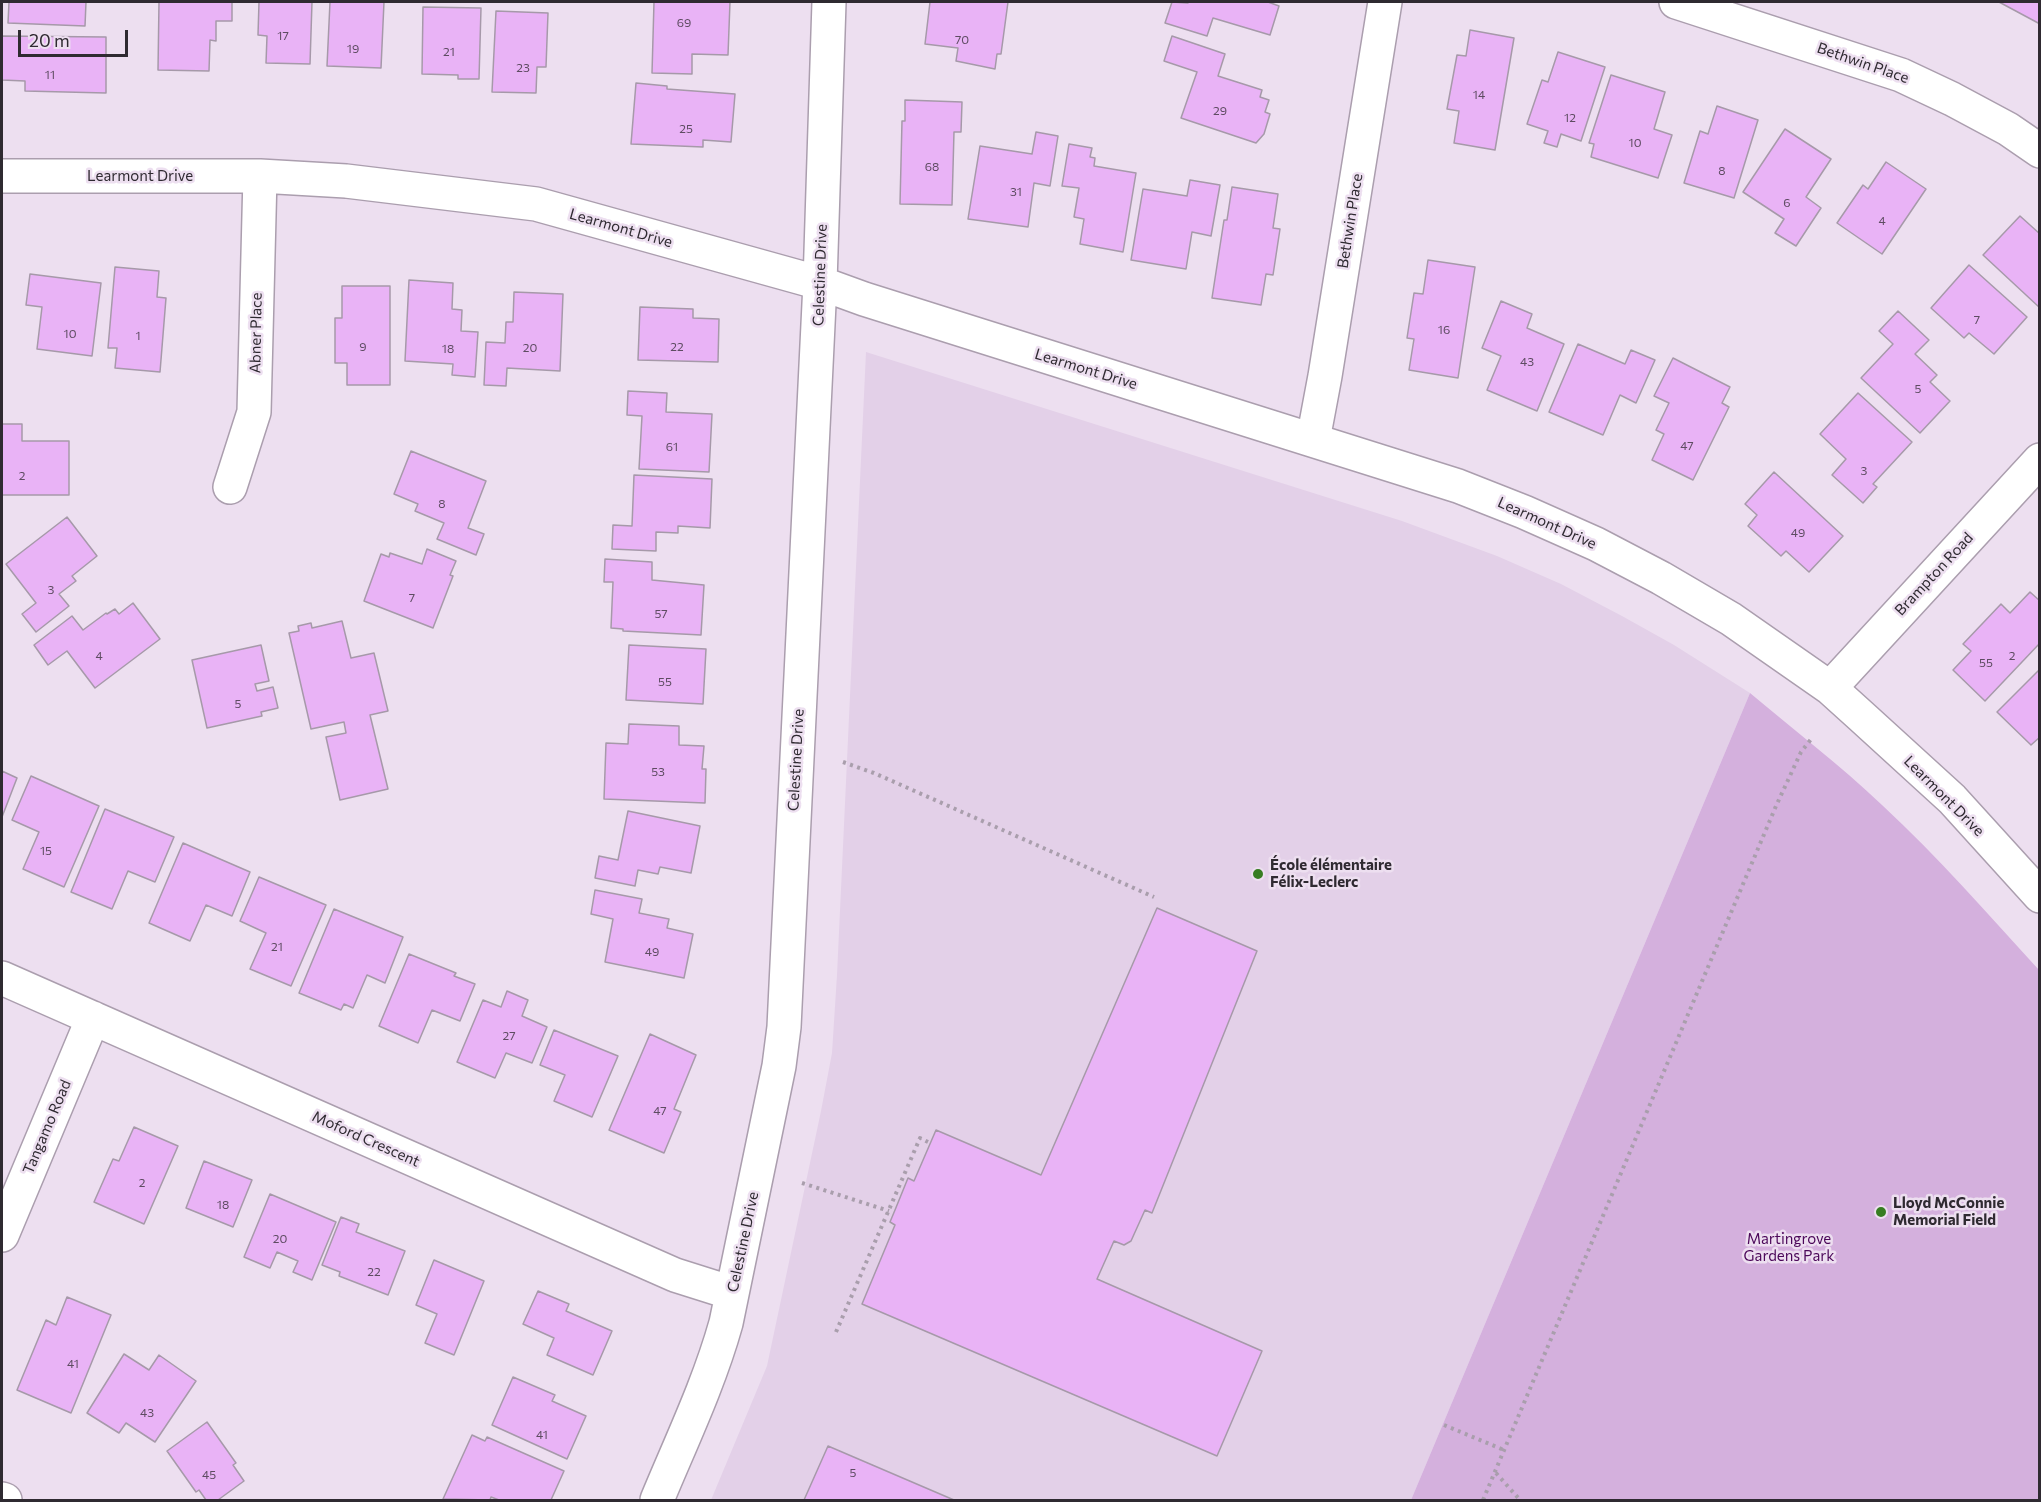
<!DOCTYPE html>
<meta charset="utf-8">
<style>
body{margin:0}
#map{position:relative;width:2041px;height:1502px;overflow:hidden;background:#eddff0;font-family:Commissioner,sans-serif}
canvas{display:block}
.frame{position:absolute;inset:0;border:3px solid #2f2a31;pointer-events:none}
.scale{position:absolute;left:18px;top:30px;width:110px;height:27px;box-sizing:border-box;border:3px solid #2f2a31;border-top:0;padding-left:8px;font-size:18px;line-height:21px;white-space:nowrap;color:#2f2a31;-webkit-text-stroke:4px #eddff0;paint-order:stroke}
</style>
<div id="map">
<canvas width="2041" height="1502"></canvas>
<div class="frame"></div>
<div class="scale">20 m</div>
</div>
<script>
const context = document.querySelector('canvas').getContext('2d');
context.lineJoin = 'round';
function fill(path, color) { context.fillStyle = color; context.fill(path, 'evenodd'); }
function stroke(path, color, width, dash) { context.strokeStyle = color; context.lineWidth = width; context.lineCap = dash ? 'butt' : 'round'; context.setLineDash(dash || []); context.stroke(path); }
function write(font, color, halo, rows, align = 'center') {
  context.font = font + ' Commissioner,sans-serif'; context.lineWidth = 5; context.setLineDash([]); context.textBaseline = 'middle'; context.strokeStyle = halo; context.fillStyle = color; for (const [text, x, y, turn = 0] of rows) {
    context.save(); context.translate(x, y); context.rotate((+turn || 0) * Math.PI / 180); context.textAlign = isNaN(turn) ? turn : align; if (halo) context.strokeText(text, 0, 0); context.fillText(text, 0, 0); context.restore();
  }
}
fill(new Path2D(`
 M 866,352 L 1402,521 L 1497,556 L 1561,584 L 1622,616 L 1674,645 L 1750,693 L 1411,1500 L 711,1500 L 767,1366 L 821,1111 L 832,1053 L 837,975 Z`), '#e3d0e8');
fill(new Path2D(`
 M 1750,693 C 1794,730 1840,765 1882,805 C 1938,857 1988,914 2039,970 L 2039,1500 L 1411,1500 Z`), '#d4b0dd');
const building = new Path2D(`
 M 9,2 L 86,2 L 85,26 L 8,23 Z
 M 159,2 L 232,2 L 232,21 L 216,21 L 216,41 L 210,40 L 209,71 L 158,70 Z
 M 259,2 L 312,2 L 310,64 L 266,63 L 267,36 L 258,35 Z
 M 330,2 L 384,2 L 381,68 L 327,66 Z
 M 654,2 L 730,2 L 728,55 L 692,54 L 692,74 L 652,73 Z
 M 930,2 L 1008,2 L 1001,54 L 997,54 L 995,69 L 956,61 L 958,48 L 925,44 Z
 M 1172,2 L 1188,3 L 1188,2 L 1268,2 L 1279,6 L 1270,35 L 1213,18 L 1207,36 L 1165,23 Z
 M 1999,2 L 2040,2 L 2040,24 Z
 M 423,7 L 481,8 L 479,79 L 458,79 L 458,75 L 422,74 Z
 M 496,11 L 548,13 L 546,67 L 537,67 L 536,93 L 492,92 Z
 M 1470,30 L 1514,38 L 1495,150 L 1454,143 L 1459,111 L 1447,109 L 1457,55 L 1466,56 Z
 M 2,36 L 106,37 L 106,93 L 25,91 L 25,81 L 2,80 Z
 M 1172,36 L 1225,54 L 1218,76 L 1262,90 L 1260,97 L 1269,100 L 1265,112 L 1270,114 L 1264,134 L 1256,143 L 1181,118 L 1197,72 L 1164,61 Z
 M 1558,52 L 1605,67 L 1581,141 L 1561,134 L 1557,147 L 1544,143 L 1548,131 L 1527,124 L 1542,80 L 1548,82 Z
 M 1611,75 L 1665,92 L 1654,129 L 1672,135 L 1658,178 L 1591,157 L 1594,144 L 1589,143 Z
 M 636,83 L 667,86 L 667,89 L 735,94 L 731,142 L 703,140 L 703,147 L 631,144 Z
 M 905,100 L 962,102 L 961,132 L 954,132 L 952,205 L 900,204 L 902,121 L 905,121 Z
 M 1717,106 L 1758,120 L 1734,198 L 1684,183 L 1700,131 L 1708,134 Z
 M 1785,129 L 1831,159 L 1806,197 L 1821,208 L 1796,246 L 1775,233 L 1784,219 L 1743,192 Z
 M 1036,132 L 1058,136 L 1050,186 L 1034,183 L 1028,227 L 968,219 L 980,146 L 1032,154 Z
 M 1069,144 L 1092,148 L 1090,157 L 1095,158 L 1094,166 L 1136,173 L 1123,252 L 1080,244 L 1084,219 L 1074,217 L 1079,188 L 1062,186 Z
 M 1886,162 L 1926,189 L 1882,254 L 1837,223 L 1863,185 L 1868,189 Z
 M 1190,180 L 1220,185 L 1211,236 L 1192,232 L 1186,269 L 1131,260 L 1143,189 L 1187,196 Z
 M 1232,187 L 1278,194 L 1273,228 L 1280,229 L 1273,275 L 1266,274 L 1261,305 L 1212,298 L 1224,220 L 1227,220 Z
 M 2020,216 L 2040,234 L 2040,308 L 1983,255 Z
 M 1428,260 L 1475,267 L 1458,378 L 1409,370 L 1414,339 L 1407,338 L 1414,293 L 1423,294 Z
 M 1969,265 L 2027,317 L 1994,354 L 1969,333 L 1964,338 L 1931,308 Z
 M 115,267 L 159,271 L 157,297 L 166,298 L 160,372 L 115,368 L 117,348 L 108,348 Z
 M 30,274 L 101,283 L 92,356 L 37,349 L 42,307 L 26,305 Z
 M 409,280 L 453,283 L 452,309 L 462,310 L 461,331 L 478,332 L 475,377 L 452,375 L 453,364 L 405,361 Z
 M 342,286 L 390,286 L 390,385 L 347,385 L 347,363 L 335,363 L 335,318 L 342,318 Z
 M 514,292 L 563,294 L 560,371 L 507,368 L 506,386 L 484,385 L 486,342 L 505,343 L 506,322 L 513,322 Z
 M 1501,301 L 1532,314 L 1527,328 L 1564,344 L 1537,411 L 1487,390 L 1501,356 L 1482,348 Z
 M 640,307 L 693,309 L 693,318 L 719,319 L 718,362 L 638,360 Z
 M 1898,311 L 1929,340 L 1915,354 L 1937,375 L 1930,382 L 1950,401 L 1920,433 L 1861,378 L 1893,344 L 1879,331 Z
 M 1578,344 L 1625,364 L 1631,350 L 1655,360 L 1636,403 L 1620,395 L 1603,435 L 1549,412 Z
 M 1673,358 L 1730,387 L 1722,403 L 1729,407 L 1693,480 L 1652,460 L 1664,434 L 1656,430 L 1669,403 L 1654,396 Z
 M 628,391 L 667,393 L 666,412 L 712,414 L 709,472 L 639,469 L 642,416 L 627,415 Z
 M 1858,393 L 1912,442 L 1873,484 L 1877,487 L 1863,503 L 1832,475 L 1846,459 L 1820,434 Z
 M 2,424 L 22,424 L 22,441 L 69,441 L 69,495 L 2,495 Z
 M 411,451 L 486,481 L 468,528 L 484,534 L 476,555 L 437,539 L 444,523 L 415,511 L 418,504 L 394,494 Z
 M 1774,472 L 1843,536 L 1809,572 L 1786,551 L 1781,556 L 1748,526 L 1757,515 L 1745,504 Z
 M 634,475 L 712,479 L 710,528 L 678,526 L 678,533 L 656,532 L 656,551 L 612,549 L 613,525 L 632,526 Z
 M 67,517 L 97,556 L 72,576 L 76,581 L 59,594 L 69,606 L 36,632 L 22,614 L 36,603 L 6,564 Z
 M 427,549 L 456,561 L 450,575 L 453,576 L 433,628 L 364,601 L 381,554 L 389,557 L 390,553 L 422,564 Z
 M 605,559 L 652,562 L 652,580 L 704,585 L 701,635 L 623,631 L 623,629 L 611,628 L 613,582 L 604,582 Z
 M 2030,592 L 2040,601 L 2040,643 L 1985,701 L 1953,670 L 1971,651 L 1963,644 L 2001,604 L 2010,613 Z
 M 133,603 L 160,639 L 95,688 L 67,651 L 48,665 L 34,645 L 72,616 L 83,630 L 106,613 L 107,614 L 115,609 L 119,614 Z
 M 342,621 L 351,658 L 374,653 L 388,711 L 370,715 L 388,789 L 340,800 L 326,737 L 346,733 L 344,722 L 311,729 L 289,633 L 299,631 L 298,626 L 311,623 L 312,628 Z
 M 261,645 L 269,681 L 255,684 L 257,691 L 273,687 L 278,708 L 261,712 L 262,716 L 207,728 L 192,660 Z
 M 629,645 L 706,649 L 703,704 L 626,700 Z
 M 2040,669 L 2040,737 L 2031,745 L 1997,712 Z
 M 629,724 L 679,726 L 679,745 L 704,746 L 702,769 L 706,769 L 705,803 L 604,799 L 606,743 L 628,744 Z
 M 2,771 L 17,778 L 2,817 Z
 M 31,776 L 99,806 L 64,887 L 23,869 L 39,832 L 12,820 Z
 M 105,809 L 174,837 L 155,882 L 128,871 L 112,909 L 71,892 Z
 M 628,811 L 700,826 L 691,873 L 660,867 L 658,874 L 638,870 L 635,886 L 595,878 L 599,856 L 618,860 Z
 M 183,843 L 250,872 L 232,916 L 206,905 L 190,941 L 149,923 Z
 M 259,877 L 326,905 L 291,986 L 250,969 L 266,933 L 240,921 Z
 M 595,890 L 642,899 L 639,913 L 669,919 L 667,928 L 693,934 L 684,978 L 605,962 L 613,919 L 591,914 Z
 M 1157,908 L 1257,951 L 1152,1213 L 1145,1210 L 1131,1241 L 1124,1245 L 1114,1241 L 1097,1279 L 1262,1351 L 1217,1456 L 862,1304 L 895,1225 L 890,1222 L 895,1210 L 908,1178 L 914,1181 L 936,1130 L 1041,1175 Z
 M 334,909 L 403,937 L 385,983 L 367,975 L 353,1008 L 344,1004 L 341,1010 L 299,993 Z
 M 409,954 L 456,973 L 454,976 L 475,984 L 460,1021 L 432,1010 L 418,1043 L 379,1026 Z
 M 507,991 L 528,1000 L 522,1016 L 547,1027 L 532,1063 L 506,1053 L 495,1078 L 457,1062 L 483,1000 L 501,1007 Z
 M 554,1030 L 618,1056 L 592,1117 L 554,1101 L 565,1075 L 540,1065 Z
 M 650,1034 L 696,1055 L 674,1109 L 681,1112 L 664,1153 L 609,1130 Z
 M 134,1127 L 178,1146 L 144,1224 L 94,1202 L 113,1159 L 119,1161 Z
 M 204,1161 L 252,1180 L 233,1227 L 186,1208 Z
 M 270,1194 L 336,1222 L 312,1280 L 293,1272 L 298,1261 L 277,1252 L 270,1268 L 244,1257 Z
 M 341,1217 L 359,1224 L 356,1232 L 405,1251 L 388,1295 L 339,1276 L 340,1272 L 322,1265 Z
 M 434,1260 L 484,1281 L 454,1355 L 425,1343 L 437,1314 L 416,1305 Z
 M 538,1291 L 569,1304 L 566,1311 L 612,1331 L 593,1375 L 547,1355 L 554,1338 L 523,1324 Z
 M 67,1297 L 111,1315 L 71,1413 L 17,1390 L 46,1320 L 56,1325 Z
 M 124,1354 L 149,1370 L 159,1355 L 196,1381 L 155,1442 L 126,1423 L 119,1433 L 87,1413 Z
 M 513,1377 L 555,1395 L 552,1401 L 586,1416 L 567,1459 L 492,1425 Z
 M 207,1422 L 236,1463 L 233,1465 L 244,1481 L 218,1500 L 206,1500 L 199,1490 L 196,1492 L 167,1451 Z
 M 472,1435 L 485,1441 L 487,1437 L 564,1471 L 551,1500 L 499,1500 L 491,1497 L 490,1500 L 443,1499 Z
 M 828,1446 L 954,1500 L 804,1500 Z`);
fill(building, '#e9b3f6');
stroke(building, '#a699a9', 1.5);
const street = new Path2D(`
 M 1676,2 L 1901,75 L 1952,99 L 2008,129 L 2040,151
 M 2,176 L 260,176 L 346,181 L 536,204 L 820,283 L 864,299 L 1458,486 L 1524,512 L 1596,544 L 1661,578 L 1731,619 L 1830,688 L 1861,716 L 1952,799 L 2040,896
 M 1313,440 L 1325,376 L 1385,2
 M 230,487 L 254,412 L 260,176
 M 1830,688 L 2040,460
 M 2,978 L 675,1275 L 732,1293
 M 2,1235 L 93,1018
 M 2,1499 L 5,1500
 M 657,1500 C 681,1442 709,1384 726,1323 L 779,1066 L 784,1027 L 820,283 L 829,2`);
stroke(street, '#ab9eae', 36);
stroke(new Path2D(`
 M 843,762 L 874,773 L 1154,897
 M 802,1183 L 889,1211
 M 836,1332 L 920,1138 L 928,1142
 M 1444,1425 L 1504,1450
 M 1496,1473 L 1520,1500
 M 1483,1500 L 1776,806 L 1801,752 L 1812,738`), '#a99eac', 4, [3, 4.5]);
stroke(street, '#fff', 33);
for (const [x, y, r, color] of [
 [1258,874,6,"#377d22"],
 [1881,1212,6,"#377d22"]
]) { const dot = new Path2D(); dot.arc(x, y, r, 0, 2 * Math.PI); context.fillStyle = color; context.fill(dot); stroke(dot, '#eddff0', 2); }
write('12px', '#5e4c62', null, [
 ["69",684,23],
 ["17",283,36],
 ["70",962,40],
 ["19",353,49],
 ["21",449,52],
 ["23",523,68],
 ["11",50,75],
 ["14",1479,95],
 ["29",1220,111],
 ["12",1570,118],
 ["25",686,129],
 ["10",1635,143],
 ["68",932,167],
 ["8",1722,171],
 ["31",1016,192],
 ["6",1787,203],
 ["4",1882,221],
 ["7",1977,320],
 ["16",1444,330],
 ["10",70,334],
 ["1",138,336],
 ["9",363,347],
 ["22",677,347],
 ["20",530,348],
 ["18",448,349],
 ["43",1527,362],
 ["5",1918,389],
 ["47",1687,446],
 ["61",672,447],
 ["3",1864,471],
 ["2",22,476],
 ["8",442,504],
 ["49",1798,533],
 ["3",51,590],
 ["7",412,598],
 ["57",661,614],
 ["4",99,656],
 ["2",2012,656],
 ["55",1986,663],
 ["55",665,682],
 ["5",238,704],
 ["53",658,772],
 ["15",46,851],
 ["21",277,947],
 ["49",652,952],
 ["27",509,1036],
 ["47",660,1111],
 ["2",142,1183],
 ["18",223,1205],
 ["20",280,1239],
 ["22",374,1272],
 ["41",73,1364],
 ["43",147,1413],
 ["41",542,1435],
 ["5",853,1473],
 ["45",209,1475]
]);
write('15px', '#2f2a31', '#eddff0', [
 ["Bethwin Place",1863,63,19],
 ["Learmont Drive",140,176],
 ["Bethwin Place",1350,221,-81],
 ["Learmont Drive",621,228,16],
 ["Celestine Drive",820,275,-88],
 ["Abner Place",256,333,-89],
 ["Learmont Drive",1086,369,17],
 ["Learmont Drive",1547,523,24],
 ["Brampton Road",1934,574,-47],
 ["Celestine Drive",796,760,-87],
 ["Learmont Drive",1944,796,45],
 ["Tangamo Road",47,1127,-67],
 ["Moford Crescent",366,1139,24],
 ["Celestine Drive",743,1242,-78]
]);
write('bold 15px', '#2f2a31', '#eddff0', [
 ["École élémentaire",1270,865],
 ["Félix-Leclerc",1270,882],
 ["Lloyd McConnie",1893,1203],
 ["Memorial Field",1893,1220]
], 'left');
write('15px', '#4b0759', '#eddff0', [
 ["Martingrove",1789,1239],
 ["Gardens Park",1789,1256]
]);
</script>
